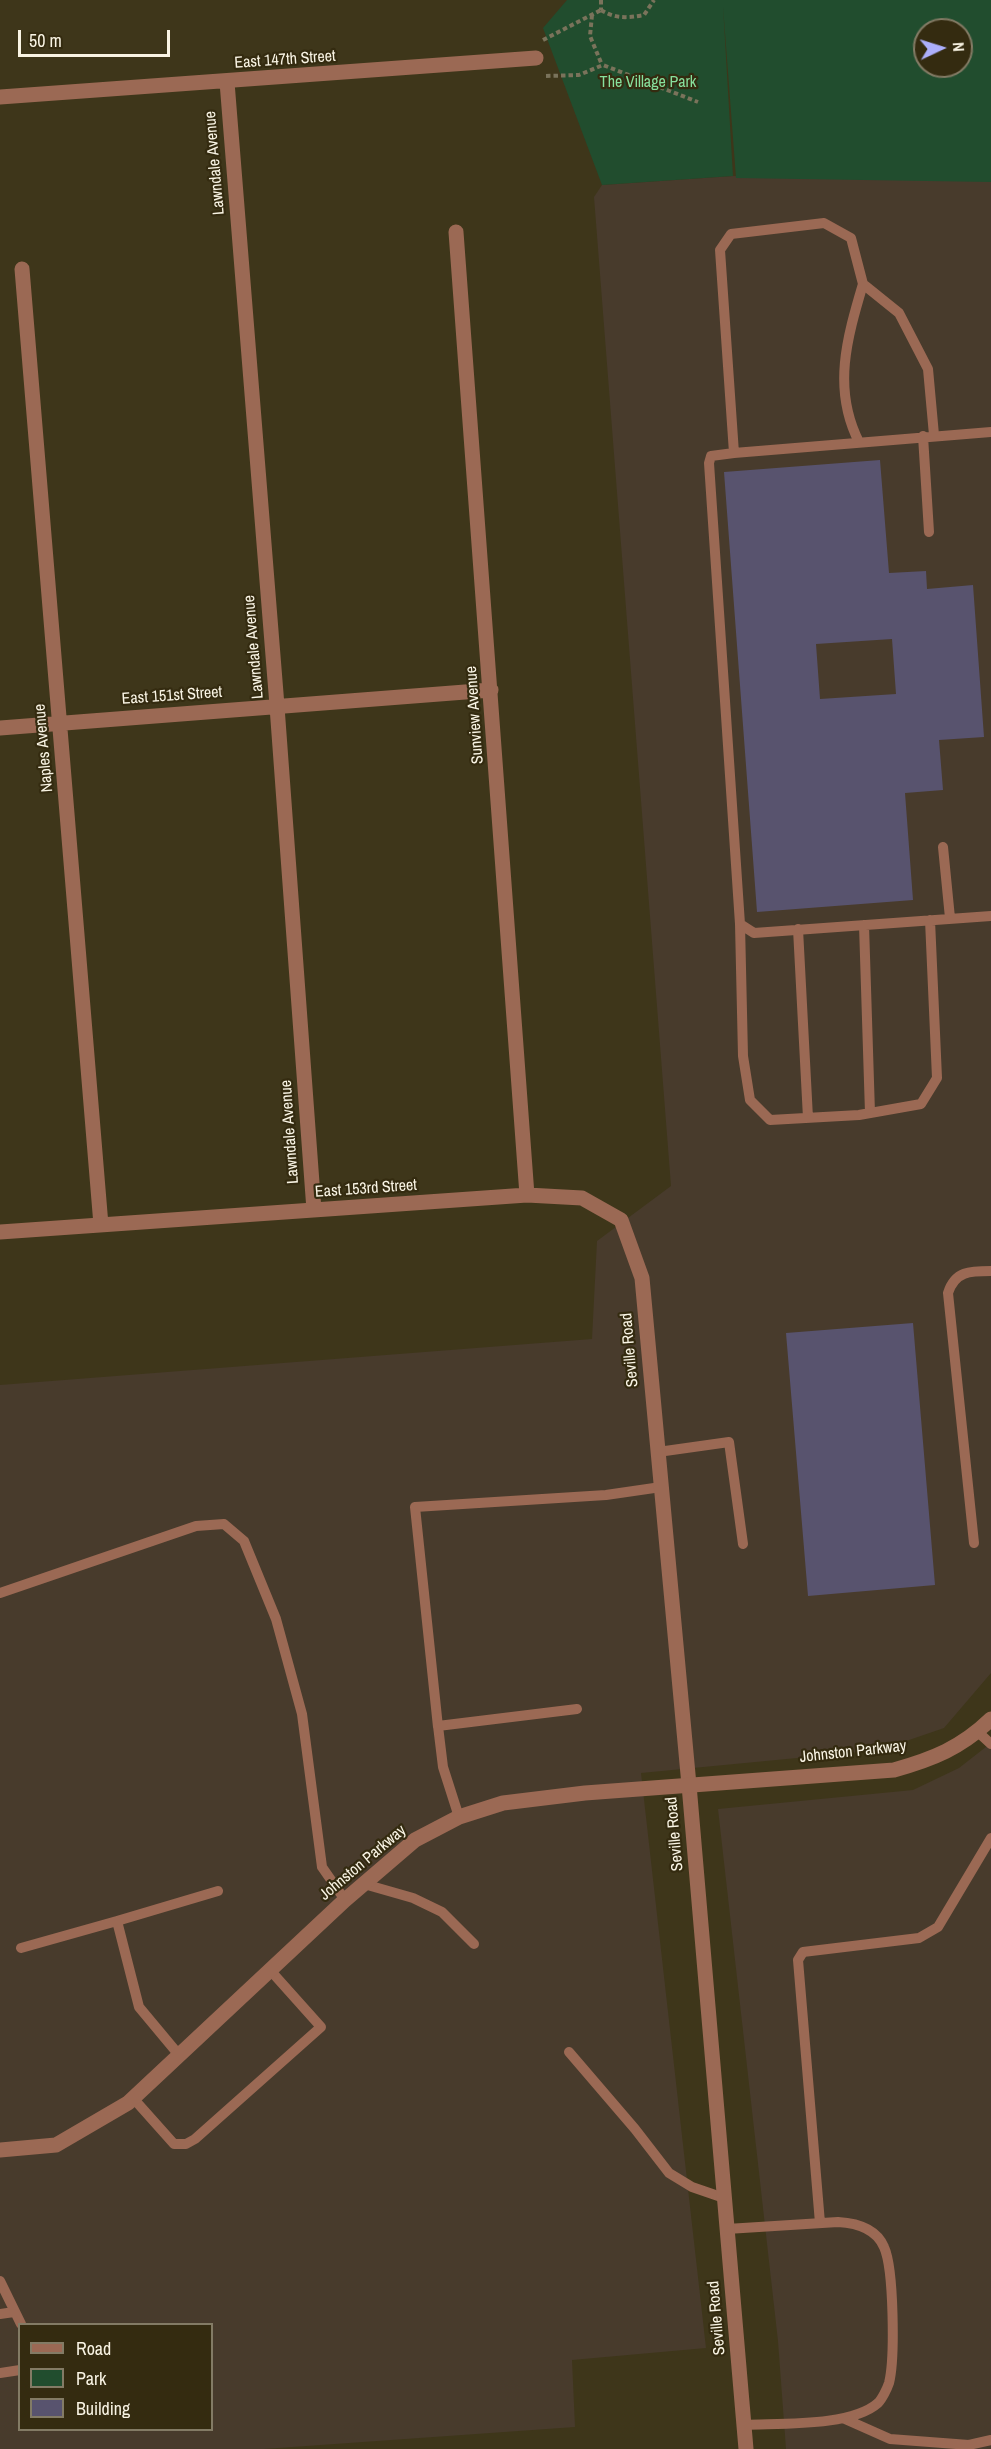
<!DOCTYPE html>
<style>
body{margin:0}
#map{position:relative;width:991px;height:2449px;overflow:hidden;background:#3e361a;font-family:"Archivo Narrow",sans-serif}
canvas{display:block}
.legend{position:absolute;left:18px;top:2323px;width:195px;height:108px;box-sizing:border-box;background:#342b10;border:2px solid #837b65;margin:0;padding:8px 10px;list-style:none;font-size:18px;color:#f9f4e4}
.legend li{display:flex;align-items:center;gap:12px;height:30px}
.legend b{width:30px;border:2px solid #837b65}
.north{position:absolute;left:913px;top:18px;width:60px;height:60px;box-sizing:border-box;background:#342b10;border:2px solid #837b65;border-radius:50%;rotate:86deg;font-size:16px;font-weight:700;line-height:24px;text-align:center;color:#f9f4e4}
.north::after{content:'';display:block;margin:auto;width:21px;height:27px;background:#acaffb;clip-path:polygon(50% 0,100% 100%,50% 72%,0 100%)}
.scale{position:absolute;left:18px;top:30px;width:152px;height:27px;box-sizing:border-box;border:3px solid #f9f4e4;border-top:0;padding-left:8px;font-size:18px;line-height:21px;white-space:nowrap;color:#f9f4e4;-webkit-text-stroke:4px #342b10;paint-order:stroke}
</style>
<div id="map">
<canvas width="991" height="2449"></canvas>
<ul class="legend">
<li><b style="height:8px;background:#9b6954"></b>Road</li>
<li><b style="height:16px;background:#214d2e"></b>Park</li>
<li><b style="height:16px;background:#58536e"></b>Building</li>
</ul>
<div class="north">N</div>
<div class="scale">50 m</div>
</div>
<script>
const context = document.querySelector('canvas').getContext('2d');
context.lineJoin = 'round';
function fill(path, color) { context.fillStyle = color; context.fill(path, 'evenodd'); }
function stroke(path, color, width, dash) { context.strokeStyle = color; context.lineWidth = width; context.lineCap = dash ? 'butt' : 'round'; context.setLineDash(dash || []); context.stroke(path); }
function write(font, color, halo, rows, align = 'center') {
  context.font = font + ' "Archivo Narrow",sans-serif'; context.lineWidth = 4.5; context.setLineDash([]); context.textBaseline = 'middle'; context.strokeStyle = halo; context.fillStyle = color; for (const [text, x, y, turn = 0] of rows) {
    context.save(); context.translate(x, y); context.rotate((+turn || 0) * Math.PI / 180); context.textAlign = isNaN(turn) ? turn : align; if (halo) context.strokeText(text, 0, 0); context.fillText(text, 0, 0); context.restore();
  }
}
fill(new Path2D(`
 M 733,176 L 991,181 L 991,1673 L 944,1728 L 880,1750 L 641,1773 L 706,2348 L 572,2360 L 575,2427 L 264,2449 L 0,2449 L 0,1385 L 592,1339 L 597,1241 L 671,1186 L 594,197 L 602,185 ZM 20,2324 L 212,2324 L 212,2430 L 20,2430 Z
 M 991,1743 L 991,2449 L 786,2449 L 778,2341 L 718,1809 L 913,1790 L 959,1768 Z`), '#483b2c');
fill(new Path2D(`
 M 567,0 L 991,0 L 991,182 L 736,178 L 723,6 L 733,176 L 602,185 L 543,28 ZM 925,30 L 961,30 L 961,66 L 925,66 Z`), '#214d2e');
fill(new Path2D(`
 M 880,460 L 889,573 L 926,571 L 927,589 L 973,585 L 984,737 L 939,740 L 943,790 L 905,793 L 913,900 L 757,912 L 724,472 ZM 892,639 L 896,694 L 820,699 L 816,644 Z
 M 913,1323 L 935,1585 L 808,1596 L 786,1333 Z`), '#58536e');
stroke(new Path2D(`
 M 601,0 L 601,10
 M 601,10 C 616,19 627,18 644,15 L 654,0
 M 592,15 L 590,36 L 602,65
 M 543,40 L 601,10
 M 546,76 L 579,75 L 603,65 L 698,102`), '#7a735b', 4, [4.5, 3]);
stroke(new Path2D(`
 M 991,432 L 734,453 L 711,456 L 709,463 L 740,924 L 754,933 L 991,916
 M 923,436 L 929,532
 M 859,442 C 832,389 847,338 863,284
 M 734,453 L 720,250 L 731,234 L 824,223 L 851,238 L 863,284 L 899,313 L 928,369 L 934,435
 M 943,847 L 950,918
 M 740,924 L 743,1056 L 750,1100 L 770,1120 L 859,1115 L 921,1104 L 937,1078 L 930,920
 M 864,925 L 870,1113
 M 798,929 L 808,1118
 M 658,1452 L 729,1442 L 743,1544
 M 974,1543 L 948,1293 C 955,1271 970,1271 991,1271
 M 0,1593 L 196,1526 L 224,1524 L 244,1541 L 276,1619 L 302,1714 L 322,1867 L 345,1900
 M 438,1727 L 415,1507 L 606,1495 L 661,1487
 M 978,1732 L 991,1744
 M 459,1817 L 443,1767 L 438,1726 L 577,1709
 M 364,1884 L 413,1898 L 442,1912 L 474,1944
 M 21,1948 L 117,1921
 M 569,2052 L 635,2129 L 669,2173 L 692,2187 L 724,2198
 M 179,2055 L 139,2007 L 117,1921 L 218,1891
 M 133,2098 L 174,2144 L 186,2144 L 195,2139 L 321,2027 L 270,1970
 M 820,2223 L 798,1960 L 803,1952 L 919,1938 L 938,1927 L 991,1838
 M 727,2229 L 838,2222 C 855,2223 876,2228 884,2247 C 894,2269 895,2359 889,2383 C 887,2389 882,2399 878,2403 C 851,2427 779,2423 744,2425
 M 0,2281 L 21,2324
 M 0,2314 L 14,2312
 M 0,2373 L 20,2370
 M 845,2419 L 890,2439 L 969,2445 L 991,2440`), '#9b6954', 10);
stroke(new Path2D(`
 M 227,82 L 276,693 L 314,1210
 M 0,97 L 536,58
 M 456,232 L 527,1195
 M 22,269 L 101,1225
 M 0,728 L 491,690
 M 0,1232 L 527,1195 L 582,1198 L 621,1220 L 642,1278 L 689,1785 L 746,2449`), '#9b6954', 15);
stroke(new Path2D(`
 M 0,2150 L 56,2145 L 128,2103 L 345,1900 L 415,1840 L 459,1817 L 503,1803 L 585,1793 L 894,1770 C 933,1759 961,1748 991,1719`), '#9b6954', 15);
write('16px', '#f9f4e4', '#342b10', [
 ["East 147th Street",285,60,-4],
 ["Lawndale Avenue",215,163,-95],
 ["Lawndale Avenue",254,647,-95],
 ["East 151st Street",172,696,-4],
 ["Sunview Avenue",475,715,-94],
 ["Naples Avenue",44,748,-95],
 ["Lawndale Avenue",290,1132,-94],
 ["East 153rd Street",366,1189,-4],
 ["Seville Road",630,1350,-95],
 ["Johnston Parkway",853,1752,-6],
 ["Seville Road",675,1834,-95],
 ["Johnston Parkway",363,1863,-40],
 ["Seville Road",717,2318,-95]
]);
write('16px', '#87e09d', '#342b10', [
 ["The Village Park",648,83]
]);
</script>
